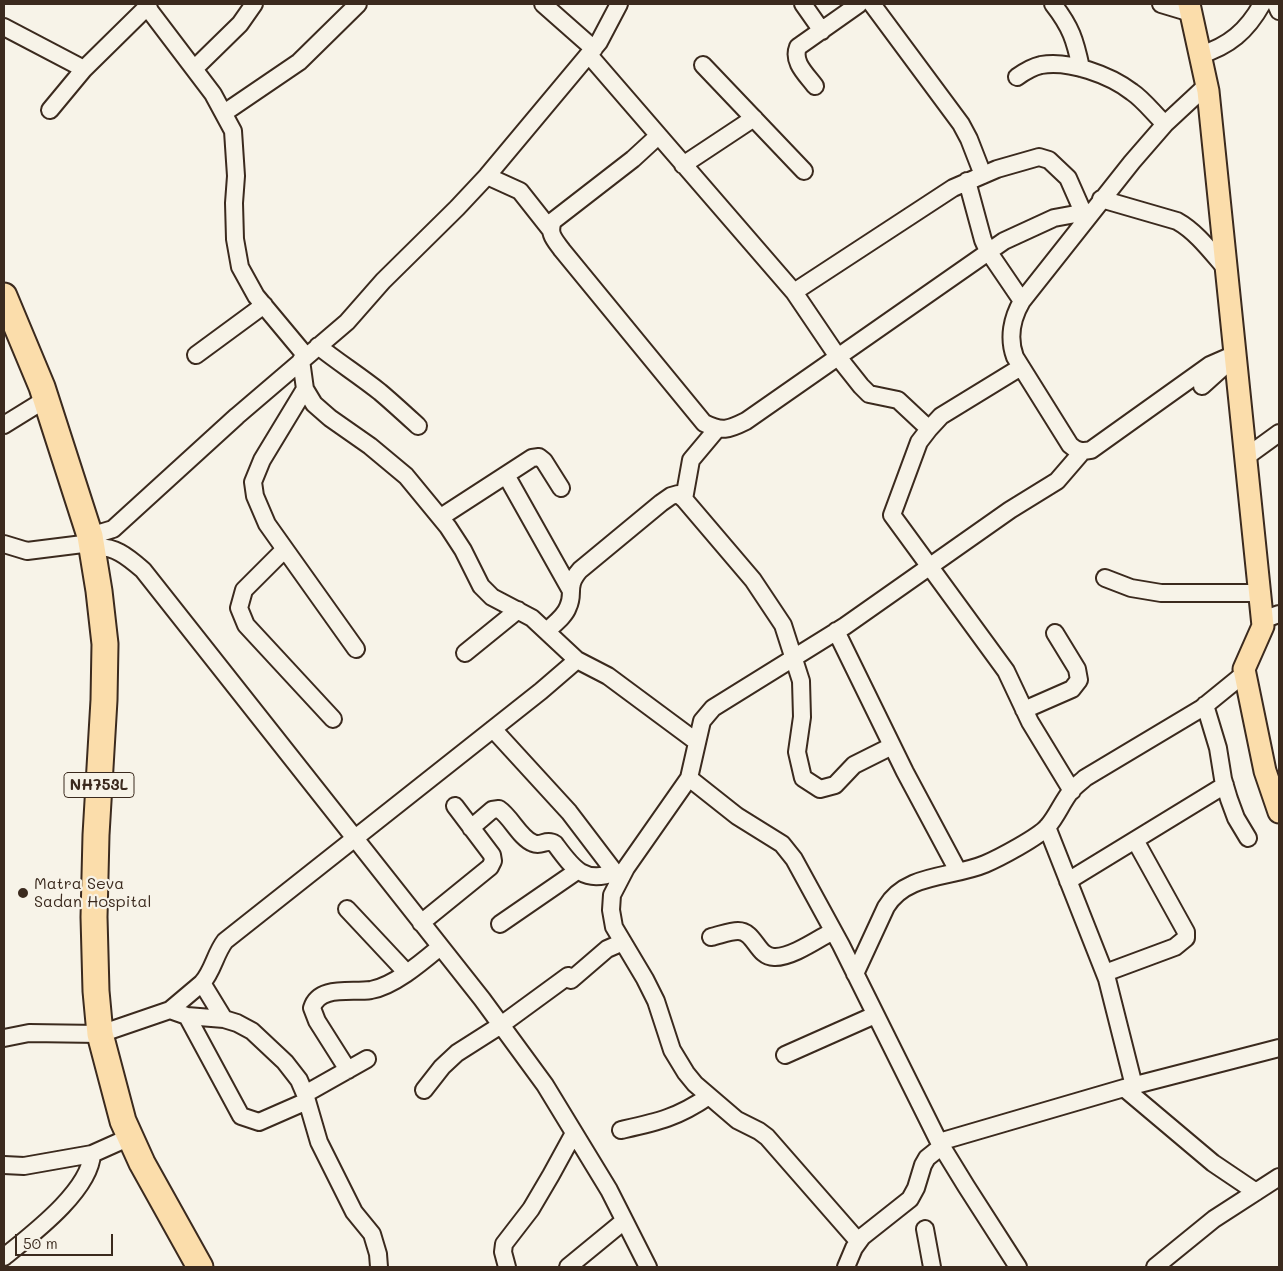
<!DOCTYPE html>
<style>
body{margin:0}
#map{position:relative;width:1283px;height:1271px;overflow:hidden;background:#f7f3e8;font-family:Mali,sans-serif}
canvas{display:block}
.frame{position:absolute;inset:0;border:5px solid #3b2a1e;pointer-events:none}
.scale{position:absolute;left:15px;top:1234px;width:98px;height:22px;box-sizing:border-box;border:2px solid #3b2a1e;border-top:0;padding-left:6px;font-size:15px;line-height:18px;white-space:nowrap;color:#3b2a1e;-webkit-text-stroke:4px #f7f3e8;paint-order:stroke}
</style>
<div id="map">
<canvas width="1283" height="1271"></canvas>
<div class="frame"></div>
<div class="scale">50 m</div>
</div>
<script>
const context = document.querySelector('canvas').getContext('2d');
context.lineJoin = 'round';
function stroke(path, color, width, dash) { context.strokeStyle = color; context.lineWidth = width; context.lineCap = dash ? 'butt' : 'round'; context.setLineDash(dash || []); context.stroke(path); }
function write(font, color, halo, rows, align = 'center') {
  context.font = font + ' Mali,sans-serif'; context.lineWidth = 4.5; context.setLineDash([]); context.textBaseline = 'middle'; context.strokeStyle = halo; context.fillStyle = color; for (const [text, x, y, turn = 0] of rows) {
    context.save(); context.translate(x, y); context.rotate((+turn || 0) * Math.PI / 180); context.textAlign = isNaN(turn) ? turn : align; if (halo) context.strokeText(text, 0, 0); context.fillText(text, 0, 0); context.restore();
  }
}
const minor = new Path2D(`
 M 147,4 L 150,11 L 213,94 L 233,131 L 236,176 L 234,203 L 235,239 L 240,267 L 256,296 L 306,356
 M 543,4 L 594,49
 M 803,4 L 822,31
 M 872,4 L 961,124 L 969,139 L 983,175
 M 1053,4 C 1071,27 1075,40 1081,68
 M 1161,4 L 1191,13
 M 1276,4 L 1279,11
 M 4,27 L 84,69
 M 589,55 L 794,292 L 838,357 L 861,386 L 869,394 L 898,400 L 929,429
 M 1200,55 C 1229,46 1247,31 1262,4
 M 703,65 L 804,171
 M 194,69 L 240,24 L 254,4
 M 1017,77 C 1024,72 1032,67 1041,65 C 1069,60 1110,75 1132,92 C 1144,100 1154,114 1165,124
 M 1207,85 L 1165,124 L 1132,162 L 1022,301 C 1012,318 1008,338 1015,357 L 1070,445 C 1077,451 1081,452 1091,450 L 1210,365 L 1226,358 L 1235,357
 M 815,86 C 806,74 792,62 798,47 L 859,4
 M 50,110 L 84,69 L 148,6
 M 224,113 L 299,62 L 358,4
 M 658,136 L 633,159 L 553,221 C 548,234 554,239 562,250 L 704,423 C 722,432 728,430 746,421 L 1004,241 L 1054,218 L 1092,211
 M 683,165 L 754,118
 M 487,176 L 520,191 L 550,229
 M 967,181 L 983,240 L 988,251 L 1022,301
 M 1101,199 L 1177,221 C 1197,232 1212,253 1227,270
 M 794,292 L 953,188 L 997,169 L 1039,157 L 1049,160 L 1068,178 L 1083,212
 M 318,346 C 338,362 360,376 380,392 C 393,403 406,415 418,426
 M 196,355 L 264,305
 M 301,360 L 305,389 L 314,404 L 330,418 L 370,446 L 406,476 L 448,527 L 463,550 L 481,586 L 492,597 L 532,618 L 577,660 L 608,676 L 697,742
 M 1021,367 L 941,416 L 929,429 L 919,442 L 892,515 L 1006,671 L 1030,722 L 1072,791
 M 1202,386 L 1222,368
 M 305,389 L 262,460 L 253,482 L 255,496 L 267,524 L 356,649
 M 4,425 L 46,399
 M 1246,457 L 1279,433
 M 506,475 L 570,589
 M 684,499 L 691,460 L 717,429
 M 441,517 L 532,458 L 539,457 L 544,461 L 561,488
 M 90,536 L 113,529 L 237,416 L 347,322 L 383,281 L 457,208 L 487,176 L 599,42 L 619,4
 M 4,544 L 27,551 L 91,543
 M 92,548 C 113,544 128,557 143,570 L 482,999 L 545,1085 L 609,1190 L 648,1267
 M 284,550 L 244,590 L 239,608 L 246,625 L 333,719
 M 1105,578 L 1131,588 L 1161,593 L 1260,593
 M 1262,620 L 1279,614
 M 547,631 C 554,624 565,616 568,607 C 575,593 565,587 580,570 L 661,503 L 671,496 L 678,494 L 684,499 L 753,580 L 783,625 L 801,681 L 802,717 L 797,752 L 803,778 L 820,789 L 835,785 L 854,765 L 892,746
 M 836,631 L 905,772 L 958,871
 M 465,653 L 518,610
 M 1205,705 L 1218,748 L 1223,779 L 1229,799 L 1236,818 L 1248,838
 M 1024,710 L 1072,689 L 1079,680 L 1077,669 L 1055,633
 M 493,729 L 569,812 L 620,879
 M 689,778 L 737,816 L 782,844 L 794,859 L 841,945 L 939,1142 L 966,1186 L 1018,1267
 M 1047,827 L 1107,979 L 1134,1086
 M 471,828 L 492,810 L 499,809 C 511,817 520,838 533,843 C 542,847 546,838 555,844 C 572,867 584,885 615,872
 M 1068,881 L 1225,785
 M 347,909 L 406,972
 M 421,923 L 490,867 L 493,861 L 492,855 L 455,806
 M 500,924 L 577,871
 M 711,937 C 720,935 730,931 738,931 C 755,931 757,957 774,957 C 791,958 818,939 833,931
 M 1105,973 L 1175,947 L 1186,938 L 1186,932 L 1135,840
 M 855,974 L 886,907 C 906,873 952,878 985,864 C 999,858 1039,837 1048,826 C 1057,816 1062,802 1071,791 C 1075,786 1081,782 1085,778 L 1202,708 L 1245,673
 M 571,980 L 607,949 L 623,942
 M 202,983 C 213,971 215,954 225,941 L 541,691 L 577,660
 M 170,1010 L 202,983 L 224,1019
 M 187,1016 L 241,1116 L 259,1122 L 307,1101
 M 4,1038 L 29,1033 L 100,1034 L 170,1010 L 187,1016 L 224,1019 L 237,1023 L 252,1031 L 285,1062 L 299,1080 L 305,1094 L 319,1142 L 354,1212 L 372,1234 L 378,1254 L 379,1267
 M 785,1055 L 875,1015
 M 348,1070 L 317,1021 L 312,1008 C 319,985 351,993 371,990 C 394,986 422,962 440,947
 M 1124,1088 L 1213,1163 L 1256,1192
 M 424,1090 L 442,1067 L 457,1053 L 501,1025 L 568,976
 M 305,1094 L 367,1059
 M 621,1130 C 657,1122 677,1118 709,1096
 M 939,1142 L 1124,1088 L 1279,1048
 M 4,1165 L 24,1166 L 92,1154 L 130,1137
 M 925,1229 L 932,1267
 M 858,1241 L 767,1137 L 759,1131 L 737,1120 L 695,1084 L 686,1073 L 672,1050 L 656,1001 L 645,979 L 614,927 L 611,910 L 612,895 L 626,868 L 689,778 L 702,721 L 713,708 L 845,626 L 1010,510 L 1057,481 L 1082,452
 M 4,1257 C 31,1235 90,1191 92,1154
 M 507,1267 L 503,1252 L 504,1244 L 531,1209 L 551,1175 L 574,1133
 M 568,1267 L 624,1221
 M 846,1267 L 854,1248 L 862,1237 L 910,1199 L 916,1188 L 923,1165 L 927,1158 L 942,1146
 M 1155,1267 L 1214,1219 L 1279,1177`);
const major = new Path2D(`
 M 1189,4 L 1208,91 L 1263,626 L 1244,669 L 1265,771 L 1279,812`);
const highway = new Path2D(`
 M 4,296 L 42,387 L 90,536 L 99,591 L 105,644 L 104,700 L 96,835 L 94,917 L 96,991 L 100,1034 L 123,1121 L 142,1163 L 200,1267`);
stroke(minor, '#3b2a1e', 20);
stroke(major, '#3b2a1e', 25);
stroke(highway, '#3b2a1e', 29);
stroke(minor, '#f7f3e8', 16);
stroke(major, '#fbddab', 21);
stroke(highway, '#fbddab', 25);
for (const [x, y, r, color] of [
 [23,893,6,"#3b2a1e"]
]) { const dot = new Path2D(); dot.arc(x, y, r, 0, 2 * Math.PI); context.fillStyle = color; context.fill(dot); stroke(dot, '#f7f3e8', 2); }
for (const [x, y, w] of [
 [99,785,70]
]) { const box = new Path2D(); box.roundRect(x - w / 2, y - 12.5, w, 25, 4); context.fillStyle = '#f7f3e8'; context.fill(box); stroke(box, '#3b2a1e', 1); }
write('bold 15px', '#3b2a1e', null, [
 ["NH753L",99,785]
]);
write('16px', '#3b2a1e', '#f7f3e8', [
 ["Matra Seva",34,884],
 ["Sadan Hospital",34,902]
], 'left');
</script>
